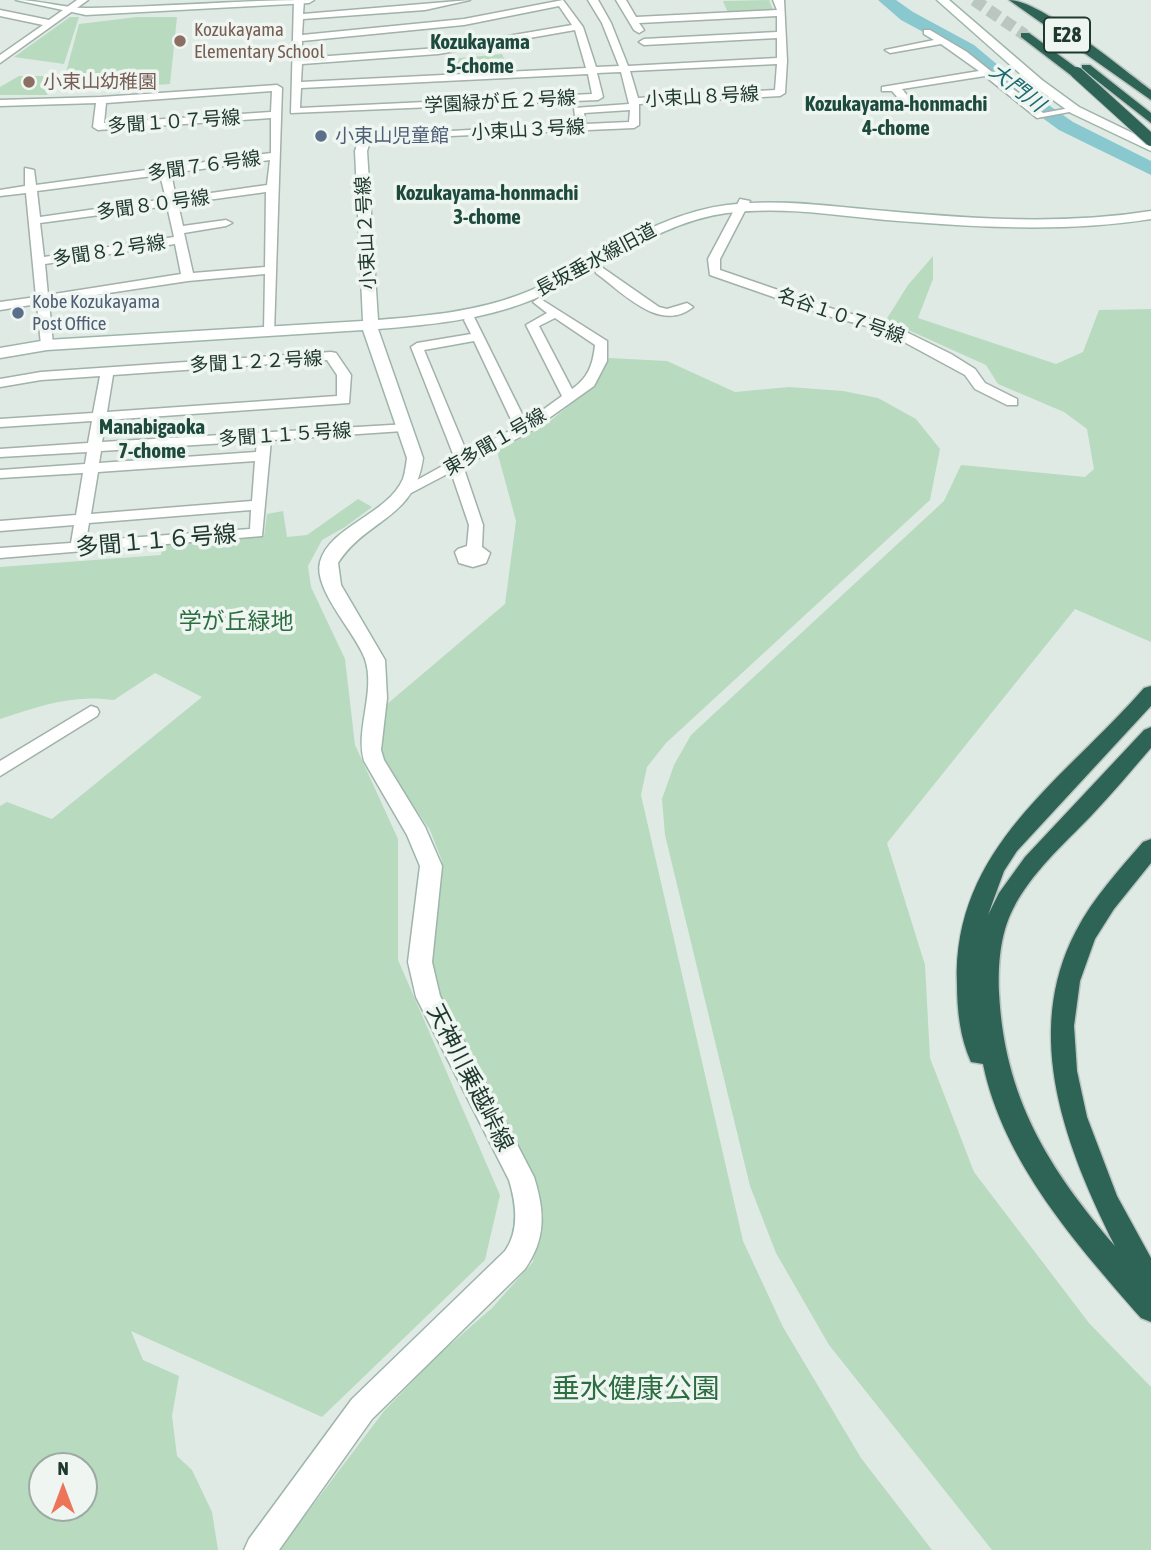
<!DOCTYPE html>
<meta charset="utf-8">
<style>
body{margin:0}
#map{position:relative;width:1151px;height:1550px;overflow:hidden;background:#dfeae4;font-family:"Asap Condensed",sans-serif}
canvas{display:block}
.north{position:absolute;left:28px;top:1452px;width:70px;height:70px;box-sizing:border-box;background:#eff6f2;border:2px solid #9caaa4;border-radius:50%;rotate:0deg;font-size:19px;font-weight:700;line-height:28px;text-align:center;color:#203930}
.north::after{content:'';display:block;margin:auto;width:24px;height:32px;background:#ed7359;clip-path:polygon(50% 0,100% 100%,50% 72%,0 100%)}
</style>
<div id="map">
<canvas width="1151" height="1550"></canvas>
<div class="north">N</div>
</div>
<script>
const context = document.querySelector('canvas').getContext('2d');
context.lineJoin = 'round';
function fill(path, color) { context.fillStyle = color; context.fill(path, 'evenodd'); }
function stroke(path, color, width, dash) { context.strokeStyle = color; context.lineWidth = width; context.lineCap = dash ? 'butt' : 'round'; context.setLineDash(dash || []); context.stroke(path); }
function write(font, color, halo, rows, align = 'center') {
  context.font = font + ' "Asap Condensed","Noto Sans JP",sans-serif'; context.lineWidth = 7; context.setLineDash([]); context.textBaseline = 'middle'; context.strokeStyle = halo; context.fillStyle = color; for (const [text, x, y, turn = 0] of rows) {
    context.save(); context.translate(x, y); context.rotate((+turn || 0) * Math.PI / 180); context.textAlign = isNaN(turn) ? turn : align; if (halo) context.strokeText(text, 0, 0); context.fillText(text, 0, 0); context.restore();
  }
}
fill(new Path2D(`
 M 769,0 L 773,10 L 770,11 L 728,13 L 723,1 Z
 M 70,17 L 79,17 L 64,64 L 14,57 Z
 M 137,17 L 177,17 L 170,84 L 61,91 L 79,24 Z
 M 502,54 L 509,71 L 453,74 L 450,59 Z
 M 19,76 L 54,76 L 47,95 L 0,95 L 0,87 Z
 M 933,256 L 933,279 L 918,318 L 1056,364 L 1083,352 L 1099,310 L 1151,309 L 1151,642 L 1075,609 L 887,843 L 925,965 L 930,1058 L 974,1172 L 1089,1323 L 1151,1387 L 1151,1550 L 992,1550 L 829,1345 L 776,1253 L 750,1186 L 665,835 L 662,799 L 674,765 L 691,735 L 944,501 L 961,465 L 1085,477 L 1094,469 L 1087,429 L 1064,412 L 998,384 L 986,365 L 886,320 L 908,285 Z
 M 609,358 L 667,361 L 735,392 L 789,387 L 843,391 L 878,398 L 916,419 L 940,449 L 930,500 L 666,743 L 647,767 L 641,795 L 743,1241 L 783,1327 L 861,1458 L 932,1550 L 279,1550 L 384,1411 L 436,1357 L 492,1308 L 533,1262 L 543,1216 L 535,1178 L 442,1004 L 433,963 L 442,861 L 430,830 L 384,763 L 377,741 L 386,705 L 505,604 L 516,521 L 497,451 L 544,426 L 593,386 Z
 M 358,499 L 372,507 L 345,527 L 322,540 L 308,566 L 311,587 L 345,659 L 355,745 L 398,839 L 398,960 L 500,1195 L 485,1260 L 322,1417 L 131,1331 L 143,1360 L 179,1376 L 172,1416 L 177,1456 L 192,1470 L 212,1512 L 218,1550 L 0,1550 L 0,806 L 7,802 L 52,819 L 202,697 L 155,673 L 114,700 C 74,694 38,706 0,719 L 0,567 L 161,555 L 162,545 L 264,536 L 267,514 L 283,511 L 287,537 L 307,535 ZM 42,1466 L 84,1466 L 84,1508 L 42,1508 Z`), '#b8dabf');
fill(new Path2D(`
 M 878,0 L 896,0 L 913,12 L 974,45 L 1030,92 L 1073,122 L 1151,161 L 1151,175 L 1059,130 L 1018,100 L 962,53 L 901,20 Z`), '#88c8ce');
stroke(new Path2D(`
 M 974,0 L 1025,35`), '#b9c7c0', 12, [12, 6]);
const street = new Path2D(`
 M 77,0 L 88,0 L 0,63 L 0,55 L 43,25 L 0,16 L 0,10 L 49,20 Z
 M 294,0 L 304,0 L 303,14 L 470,0 L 425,10 L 303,19 L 302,35 L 464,19 L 563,0 L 583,27 L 596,67 L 619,66 L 602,23 L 588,0 L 598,0 L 611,23 L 628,66 L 777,58 L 777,38 L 644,45 L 639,42 L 644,39 L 777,32 L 777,16 L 639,23 L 644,30 L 639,33 L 634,30 L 616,0 L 626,0 L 636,17 L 777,10 L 773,0 L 784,0 L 787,61 L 785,93 L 780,96 L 639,104 L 639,125 L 634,128 L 450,136 L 360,144 L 360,140 L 380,135 L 576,124 L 574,108 L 629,104 L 621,72 L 597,73 L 603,97 L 598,100 L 291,113 ZM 559,6 L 572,25 L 438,48 L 302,58 L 302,41 L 464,25 ZM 575,30 L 586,68 L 301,82 L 302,64 L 438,54 ZM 777,64 L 775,90 L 638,98 L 630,71 ZM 588,74 L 592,94 L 300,108 L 301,88 ZM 630,110 L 629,122 L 586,124 L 584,113 Z
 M 924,30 L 930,30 L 967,52 L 1043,113 L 1075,107 L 1080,110 L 1037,118 L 985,76 L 902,89 L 914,104 L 905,106 L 892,91 L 882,91 L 882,87 L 979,71 L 941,44 L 890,53 L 885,50 L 934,40 L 924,34 Z
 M 277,85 L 282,88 L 274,334 L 266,334 L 264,331 L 265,274 L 188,281 L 49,302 L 53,345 L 47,349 L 41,345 L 37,304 L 0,310 L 0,302 L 36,297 L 26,193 L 0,196 L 0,190 L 25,186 L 25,168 L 34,170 L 36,185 L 271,153 L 271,118 L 98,130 L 93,127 L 96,103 L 0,106 L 0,100 L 101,97 ZM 272,91 L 271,112 L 104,123 L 106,103 ZM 270,160 L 267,185 L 176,198 L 171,173 ZM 160,175 L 166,199 L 40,217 L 37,191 ZM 266,192 L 265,267 L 193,273 L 184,233 L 226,226 L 232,223 L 226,220 L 183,226 L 178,204 ZM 167,206 L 174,237 L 44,257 L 40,223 ZM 175,244 L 181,274 L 48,295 L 45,264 Z
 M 740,199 L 750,201 L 720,259 L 720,270 L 836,310 L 890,324 L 951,354 L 975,369 L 985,383 L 1017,399 L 1017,405 L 1007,405 L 975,389 L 965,375 L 882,330 L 828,316 L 710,275 L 708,259 Z
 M 600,266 L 659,307 L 667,309 L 687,303 L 693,307 C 660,334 622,292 596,273 L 596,267 Z
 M 539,298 L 607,341 L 607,361 L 594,386 L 528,433 L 463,466 L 483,525 L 482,547 L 490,553 L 486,563 L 473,567 L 459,563 L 455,552 L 458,549 L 467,546 L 469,525 L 451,472 L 411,493 L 406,494 L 399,490 L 455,459 L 411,347 L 417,343 L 471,334 L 464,320 L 466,317 L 474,317 L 526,422 L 562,396 L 526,325 L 547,313 L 533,302 ZM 555,318 L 595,345 C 593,365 588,378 572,389 L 539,326 ZM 474,341 L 515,428 L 467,453 L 424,350 Z
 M 331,352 L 336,353 L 351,375 L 349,403 L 106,420 L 102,442 L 408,424 L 410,427 L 403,431 L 271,440 L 262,536 L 0,558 L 0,548 L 71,543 L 74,525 L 0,531 L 0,521 L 76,515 L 83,473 L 0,478 L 0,470 L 85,464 L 87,452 L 0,457 L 0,449 L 88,443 L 92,421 L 0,427 L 0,419 L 93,413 L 100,376 L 41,380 L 0,387 L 0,379 L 41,372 ZM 327,360 L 337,375 L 337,396 L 107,412 L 113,375 ZM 257,441 L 256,452 L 99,463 L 101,451 ZM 255,461 L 252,501 L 91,514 L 98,472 ZM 251,510 L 250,529 L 86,541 L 89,523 Z
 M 91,706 L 97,708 L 99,712 L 97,716 L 0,776 L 0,761 Z`);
const secondary = new Path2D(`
 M 16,0 C 41,0 65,9 90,8 C 165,7 239,0 314,0 L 309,3 L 86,15 Z
 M 937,0 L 949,0 L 1042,80 L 1079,107 L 1151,142 L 1151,151 L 1071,113 L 1034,86 Z
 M 364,138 L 370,142 L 367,151 L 378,320 C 425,316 474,312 519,295 C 591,268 648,215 727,205 C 780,198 834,207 886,211 C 975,219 1062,225 1151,211 L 1151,219 C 1062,233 975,227 886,220 C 834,215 780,206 727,213 C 653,223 597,275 529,301 C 481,320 429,325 378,329 L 423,458 C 415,519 366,519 338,563 L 341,585 L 385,660 L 387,698 L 381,750 L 384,760 L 425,827 L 442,866 L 432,962 L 440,996 L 534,1177 C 545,1212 546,1239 525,1269 L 372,1419 L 279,1550 L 244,1550 L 249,1539 L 352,1399 L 505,1251 C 520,1230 516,1203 509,1180 L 416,997 L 408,962 L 420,866 L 407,835 L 364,761 C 355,729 376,692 365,659 C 356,633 313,590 320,562 C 330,526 387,515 403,479 C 405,473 406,465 407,458 L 363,330 L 47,350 L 0,358 L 0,348 L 47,340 L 363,321 L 355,151 L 359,139 Z`);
const highway = new Path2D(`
 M 1009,0 C 1041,0 1122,69 1151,90 L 1151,100 Z
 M 1021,33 L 1029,33 L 1097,83 L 1097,89 L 1089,89 L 1021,37 Z
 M 1082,65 L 1090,65 L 1151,113 L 1151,123 L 1082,69 Z
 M 1151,686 L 1151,706 L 1017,851 L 1004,871 L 988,915 L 999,893 L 1025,857 L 1144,730 L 1151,727 L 1151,748 C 1131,771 1112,794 1091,816 C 1064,844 1031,873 1013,909 C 1000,934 998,965 999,992 C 1004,1097 1048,1168 1115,1246 C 1067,1150 1021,1035 1076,931 C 1093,898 1119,870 1143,842 L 1151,839 L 1151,863 L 1114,909 L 1095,939 L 1080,981 L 1074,1026 L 1077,1071 L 1087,1117 L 1117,1196 L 1151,1258 L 1151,1322 L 1141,1318 C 1077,1245 1003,1162 983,1064 L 971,1062 C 960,1038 957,1010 957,984 C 952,848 1064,780 1144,688 Z`);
stroke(street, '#a2b1aa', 3);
stroke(secondary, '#9eb5ab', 3);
stroke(highway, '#bcc4c1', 3);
fill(street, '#fff');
fill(secondary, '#fff');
fill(highway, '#2d6455');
const highwayBridge = new Path2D(`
 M 1077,73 L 1151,140`);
stroke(highwayBridge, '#bcc4c1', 14, []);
stroke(highwayBridge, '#2d6455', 12);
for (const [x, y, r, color] of [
 [180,41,7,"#8d6e63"],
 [29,82,7,"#8d6e63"],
 [321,136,7,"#5c6f8a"],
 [18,313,7,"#5c6f8a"]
]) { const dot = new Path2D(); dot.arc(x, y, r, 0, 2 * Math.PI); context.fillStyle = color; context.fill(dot); stroke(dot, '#eff6f2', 2.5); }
write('19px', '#785e54', '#eff6f2', [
 ["Kozukayama",194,30],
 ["Elementary School",194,52],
 ["小束山幼稚園",43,82]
], 'left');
write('19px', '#203930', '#eff6f2', [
 ["小束山８号線",702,97,-3],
 ["学園緑が丘２号線",500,102,-3],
 ["多聞１０７号線",174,122,-4],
 ["小束山３号線",528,130,-3],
 ["多聞７６号線",204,166,-8],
 ["多聞８０号線",153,205,-8],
 ["小束山２号線",366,233,-93],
 ["多聞８２号線",109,251,-9],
 ["長坂垂水線旧道",596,260,-28],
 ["名谷１０７号線",841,316,19],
 ["多聞１２２号線",256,362,-3],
 ["多聞１１５号線",285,435,-4],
 ["東多聞１号線",495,442,-30]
]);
write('19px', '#4e5e75', '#eff6f2', [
 ["小束山児童館",335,136],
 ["Kobe Kozukayama",32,302],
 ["Post Office",32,324]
], 'left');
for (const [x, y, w] of [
 [1067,35,46]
]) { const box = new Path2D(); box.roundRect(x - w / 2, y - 17.5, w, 35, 5); context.fillStyle = '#eff6f2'; context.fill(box); stroke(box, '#203930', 2); }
write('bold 21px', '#203930', null, [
 ["E28",1067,35]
]);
write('bold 21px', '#1d4a3c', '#eff6f2', [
 ["Kozukayama",480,42],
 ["5-chome",480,66],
 ["Kozukayama-honmachi",896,104],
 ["4-chome",896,128],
 ["Kozukayama-honmachi",487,193],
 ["3-chome",487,217],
 ["Manabigaoka",152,427],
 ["7-chome",152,451]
]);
write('italic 21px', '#1d6a72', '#eff6f2', [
 ["大門川",1017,88,38]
]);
write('23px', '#203930', '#eff6f2', [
 ["多聞１１６号線",156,541,-5],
 ["天神川乗越峠線",470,1078,63]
]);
write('23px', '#2c6e41', '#eff6f2', [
 ["学が丘緑地",236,622]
]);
write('28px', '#2c6e41', '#eff6f2', [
 ["垂水健康公園",636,1389]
]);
</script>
